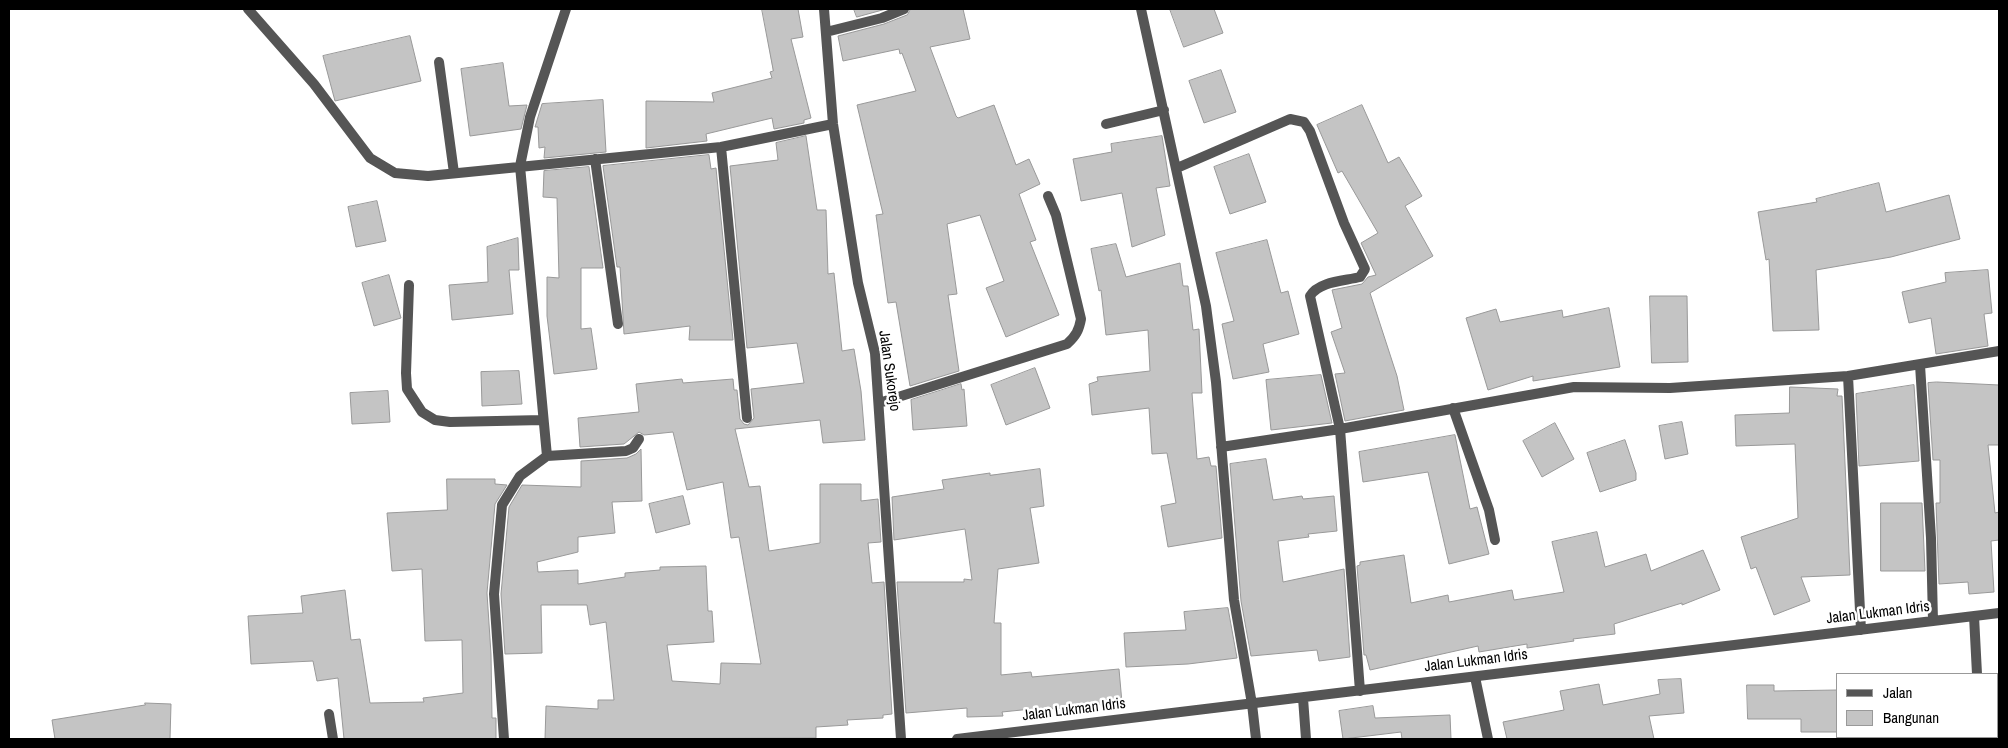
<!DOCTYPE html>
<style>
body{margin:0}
#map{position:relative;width:2008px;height:748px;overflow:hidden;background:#fff;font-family:"Archivo Narrow",sans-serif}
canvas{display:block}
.frame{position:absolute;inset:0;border:10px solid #000;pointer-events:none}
.legend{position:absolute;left:1836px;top:673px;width:162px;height:65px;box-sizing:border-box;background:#fff;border:1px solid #999;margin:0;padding:6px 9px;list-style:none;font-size:15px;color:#000}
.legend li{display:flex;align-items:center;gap:10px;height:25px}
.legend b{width:25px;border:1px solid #999}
</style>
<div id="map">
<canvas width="2008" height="748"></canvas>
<div class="frame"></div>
<ul class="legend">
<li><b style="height:6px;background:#555"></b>Jalan</li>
<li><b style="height:14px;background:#c4c4c4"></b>Bangunan</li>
</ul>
</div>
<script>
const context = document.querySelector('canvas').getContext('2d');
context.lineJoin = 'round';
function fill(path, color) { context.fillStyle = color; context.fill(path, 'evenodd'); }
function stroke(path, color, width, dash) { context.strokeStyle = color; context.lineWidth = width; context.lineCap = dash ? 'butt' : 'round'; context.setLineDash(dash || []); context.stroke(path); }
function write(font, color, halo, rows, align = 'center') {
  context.font = font + ' "Archivo Narrow",sans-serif'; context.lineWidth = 5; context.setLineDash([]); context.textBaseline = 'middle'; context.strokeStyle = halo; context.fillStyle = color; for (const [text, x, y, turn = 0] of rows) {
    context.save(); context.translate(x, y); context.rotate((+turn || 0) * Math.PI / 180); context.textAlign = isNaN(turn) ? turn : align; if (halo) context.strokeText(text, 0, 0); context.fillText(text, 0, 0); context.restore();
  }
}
const building = new Path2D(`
 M 762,9 L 798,9 L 803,37 L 791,39 L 811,118 L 804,120 L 804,123 L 774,129 L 772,118 L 706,134 L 707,141 L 646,148 L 646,101 L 714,102 L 712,93 L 772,78 L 770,72 L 773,71 Z
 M 854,9 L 886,9 L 857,17 Z
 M 911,9 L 963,9 L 970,39 L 930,47 L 956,116 L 958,118 L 994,105 L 1016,165 L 1029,159 L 1040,184 L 1019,194 L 1036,240 L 1030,242 L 1059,315 L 1006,337 L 986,288 L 1004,281 L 980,215 L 947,224 L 957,294 L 948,295 L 959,371 L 910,386 L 896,302 L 888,303 L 876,215 L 883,214 L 857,105 L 916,91 L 902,53 L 900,54 L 899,49 L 843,61 L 838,36 L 884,24 L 907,15 Z
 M 1170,9 L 1214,9 L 1223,33 L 1184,47 Z
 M 410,36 L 421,81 L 335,101 L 323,56 Z
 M 503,63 L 509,106 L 527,105 L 521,129 L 470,136 L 461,69 Z
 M 1221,70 L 1236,112 L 1204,123 L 1189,81 Z
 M 603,100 L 606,152 L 544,158 L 545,147 L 539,148 L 538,127 L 535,127 L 542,104 Z
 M 1362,105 L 1388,163 L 1399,157 L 1422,196 L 1405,206 L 1433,256 L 1370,293 L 1397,376 L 1404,410 L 1345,421 L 1335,374 L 1345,373 L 1331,332 L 1342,328 L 1332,290 L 1362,284 L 1368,277 L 1376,275 L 1361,243 L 1378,233 L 1342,171 L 1338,173 L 1317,125 Z
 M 806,136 L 817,210 L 826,210 L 828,274 L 834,273 L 842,351 L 854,349 L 861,391 L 865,440 L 823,443 L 820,420 L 735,429 L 749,487 L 760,486 L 769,551 L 820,543 L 820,484 L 861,484 L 861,501 L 878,499 L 881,542 L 868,543 L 872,583 L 884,582 L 892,714 L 883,715 L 883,718 L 847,720 L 848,725 L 816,727 L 816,738 L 545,739 L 546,706 L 598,709 L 598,700 L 614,700 L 606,622 L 590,625 L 587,605 L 541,605 L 542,653 L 505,654 L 501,594 L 509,507 L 522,485 L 581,487 L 581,461 L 627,458 L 636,454 L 641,449 L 642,501 L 612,502 L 615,533 L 578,537 L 578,552 L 537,562 L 538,572 L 578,570 L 578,584 L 625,577 L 625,573 L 660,570 L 660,567 L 706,566 L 708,611 L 712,611 L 714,642 L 667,645 L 672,681 L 720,684 L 721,663 L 761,664 L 739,537 L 731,538 L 723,482 L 687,490 L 673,432 L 644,435 L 639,432 L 624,444 L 580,447 L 578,418 L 639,412 L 636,384 L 682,379 L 683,383 L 733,379 L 734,390 L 737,390 L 740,419 L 744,424 L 748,425 L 754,418 L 751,389 L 804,383 L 797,343 L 747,348 L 730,166 L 778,160 L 776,143 Z
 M 1162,136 L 1170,186 L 1156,188 L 1165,235 L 1132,247 L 1122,193 L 1081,201 L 1073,159 L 1112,152 L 1111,144 Z
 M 1249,154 L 1266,202 L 1230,214 L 1214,167 Z
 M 709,155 L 711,169 L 716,168 L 733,340 L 689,340 L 690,326 L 624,334 L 620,267 L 617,267 L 603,166 Z
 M 589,167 L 603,268 L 581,268 L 581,329 L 591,328 L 597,369 L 554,374 L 547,316 L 547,277 L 559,278 L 557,198 L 543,197 L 544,171 Z
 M 1879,183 L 1886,212 L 1949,195 L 1960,239 L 1891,257 L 1816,270 L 1819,330 L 1773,331 L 1769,259 L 1766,260 L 1758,212 L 1817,202 L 1816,199 Z
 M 377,201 L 386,241 L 356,247 L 348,207 Z
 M 518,238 L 519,270 L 509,270 L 513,314 L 452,320 L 449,285 L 488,282 L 487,247 Z
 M 1267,240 L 1281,293 L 1288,291 L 1299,334 L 1263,344 L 1269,372 L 1233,379 L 1222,324 L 1234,321 L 1216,253 Z
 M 1116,244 L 1126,277 L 1180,263 L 1183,286 L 1188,286 L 1193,330 L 1199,329 L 1202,393 L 1192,393 L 1197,459 L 1209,457 L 1211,466 L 1216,466 L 1222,538 L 1168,547 L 1161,506 L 1176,503 L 1167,453 L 1152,454 L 1149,408 L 1092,415 L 1089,384 L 1098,381 L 1097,377 L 1150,371 L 1148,330 L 1106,335 L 1101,290 L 1099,291 L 1091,249 Z
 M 1988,270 L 1992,313 L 1984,314 L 1988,346 L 1936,354 L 1931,318 L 1909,323 L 1902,292 L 1946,282 L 1945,273 Z
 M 389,275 L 401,318 L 374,326 L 362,283 Z
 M 1650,296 L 1687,296 L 1688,362 L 1652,363 Z
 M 1609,308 L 1620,367 L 1533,381 L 1533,376 L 1488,390 L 1466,318 L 1496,309 L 1500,322 L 1562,310 L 1563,317 Z
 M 1035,368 L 1050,408 L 1006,425 L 991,385 Z
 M 519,371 L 522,404 L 482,406 L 481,372 Z
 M 1321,375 L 1332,423 L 1271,430 L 1266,380 Z
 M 1937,382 L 1999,385 L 1999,445 L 1988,445 L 1995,513 L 1999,512 L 1999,540 L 1991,541 L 1994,592 L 1969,594 L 1968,582 L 1939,584 L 1936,503 L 1940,503 L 1940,460 L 1933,460 L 1928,383 Z
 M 961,384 L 962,390 L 964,389 L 967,426 L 913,430 L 911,400 Z
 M 1914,385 L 1919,461 L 1859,466 L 1856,394 Z
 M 1790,387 L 1838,389 L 1837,396 L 1842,396 L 1850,575 L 1801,577 L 1810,601 L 1774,615 L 1756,567 L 1751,569 L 1741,537 L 1798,518 L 1795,444 L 1736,446 L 1735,415 L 1789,413 Z
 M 388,391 L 390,422 L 352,424 L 350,393 Z
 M 1682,422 L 1688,454 L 1665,459 L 1659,426 Z
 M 1555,423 L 1574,459 L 1542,477 L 1523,441 Z
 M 1455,435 L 1470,509 L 1477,507 L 1489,554 L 1449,564 L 1428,472 L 1363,482 L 1359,452 Z
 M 1625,440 L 1636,473 L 1636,480 L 1600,492 L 1587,453 Z
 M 1266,459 L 1273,500 L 1302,496 L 1303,499 L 1334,496 L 1337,531 L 1308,534 L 1309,537 L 1278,541 L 1283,582 L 1344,569 L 1350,657 L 1319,661 L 1317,650 L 1251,656 L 1241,601 L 1230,464 Z
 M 1040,469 L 1044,506 L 1030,508 L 1039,563 L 998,569 L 994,623 L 1001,623 L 1001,675 L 1031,672 L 1032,677 L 1119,669 L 1122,703 L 1051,709 L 1051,707 L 1002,712 L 1003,716 L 967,717 L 967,708 L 906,713 L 897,582 L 964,582 L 964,579 L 972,580 L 965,529 L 894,540 L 892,497 L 944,489 L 942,480 L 990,473 L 990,475 Z
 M 447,479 L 495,479 L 495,484 L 507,485 L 495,504 L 487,593 L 491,654 L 492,718 L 496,718 L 496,739 L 344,739 L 338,678 L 317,681 L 313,661 L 251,664 L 248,616 L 303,613 L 301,596 L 345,590 L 351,640 L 360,639 L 370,703 L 424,702 L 423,698 L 463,693 L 462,640 L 425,641 L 422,569 L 392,571 L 387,513 L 447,510 Z
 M 683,496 L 690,524 L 656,533 L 649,504 Z
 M 1881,503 L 1922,503 L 1925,571 L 1881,571 Z
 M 1597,532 L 1605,567 L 1646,554 L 1651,571 L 1703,550 L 1720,590 L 1682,605 L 1682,603 L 1614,624 L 1615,634 L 1573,639 L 1574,641 L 1527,648 L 1527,644 L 1479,652 L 1478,646 L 1370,670 L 1366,655 L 1364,655 L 1357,566 L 1360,565 L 1360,562 L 1404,555 L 1411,603 L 1448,595 L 1449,602 L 1512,590 L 1514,600 L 1564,592 L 1552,542 Z
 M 1228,608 L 1237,658 L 1188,664 L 1126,667 L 1124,633 L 1186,630 L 1184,612 Z
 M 1681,679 L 1684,713 L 1649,716 L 1654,739 L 1507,739 L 1503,722 L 1564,710 L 1560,691 L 1599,684 L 1603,705 L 1660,694 L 1658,680 Z
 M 1747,685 L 1774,685 L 1774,691 L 1837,690 L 1837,732 L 1801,732 L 1801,719 L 1748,719 Z
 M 145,703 L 171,704 L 170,739 L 55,739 L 52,720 L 145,705 Z
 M 1373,706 L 1375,718 L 1450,715 L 1451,739 L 1402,739 L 1401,732 L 1343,739 L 1339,711 Z`);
fill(building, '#c4c4c4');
stroke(building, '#999', 1);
stroke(new Path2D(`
 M 248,9 L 314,84 L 370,158 L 395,173 L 428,176 L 721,147 L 833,124
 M 824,9 L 833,124 L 858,283 L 875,353 L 901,739
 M 1141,9 L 1206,306 L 1216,382 L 1234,600 L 1252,704 L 1256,739
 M 826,32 L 882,18 L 904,9
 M 439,62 L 454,173
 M 1106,124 L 1164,110
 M 721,147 L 747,418
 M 595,159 L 618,324
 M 1177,168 L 1290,119 L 1304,122 L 1310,131 L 1344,223 L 1365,269 L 1360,277 C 1345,281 1319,281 1310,296 L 1340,429 L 1360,691
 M 409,285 L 406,373 L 407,389 L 422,412 L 435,420 L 450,422 L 543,420
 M 1920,365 L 1931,538 L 1933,621
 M 1848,376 L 1999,351
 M 879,403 L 1067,344 C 1076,336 1079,330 1081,319 L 1056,215 L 1048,196
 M 1453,408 L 1489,510 L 1495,540
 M 1221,447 L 1340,429 L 1574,387 L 1670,388 L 1848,376 L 1861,630
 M 547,456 L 626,451 L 633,448 L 639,439
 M 1974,616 L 1977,674
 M 1475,677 L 1488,739
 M 1303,698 L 1306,739
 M 329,714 L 333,739
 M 1979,737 L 1979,739
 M 504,739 L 494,594 L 502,505 L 520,476 L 547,456 L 520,166 L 530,117 L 566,9
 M 957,739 L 1999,613`), '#555', 10);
write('15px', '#000', '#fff', [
 ["Jalan Sukorejo",889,371,82],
 ["Jalan Lukman Idris",1878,613,-7],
 ["Jalan Lukman Idris",1476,661,-7],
 ["Jalan Lukman Idris",1074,710,-7]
]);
</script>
